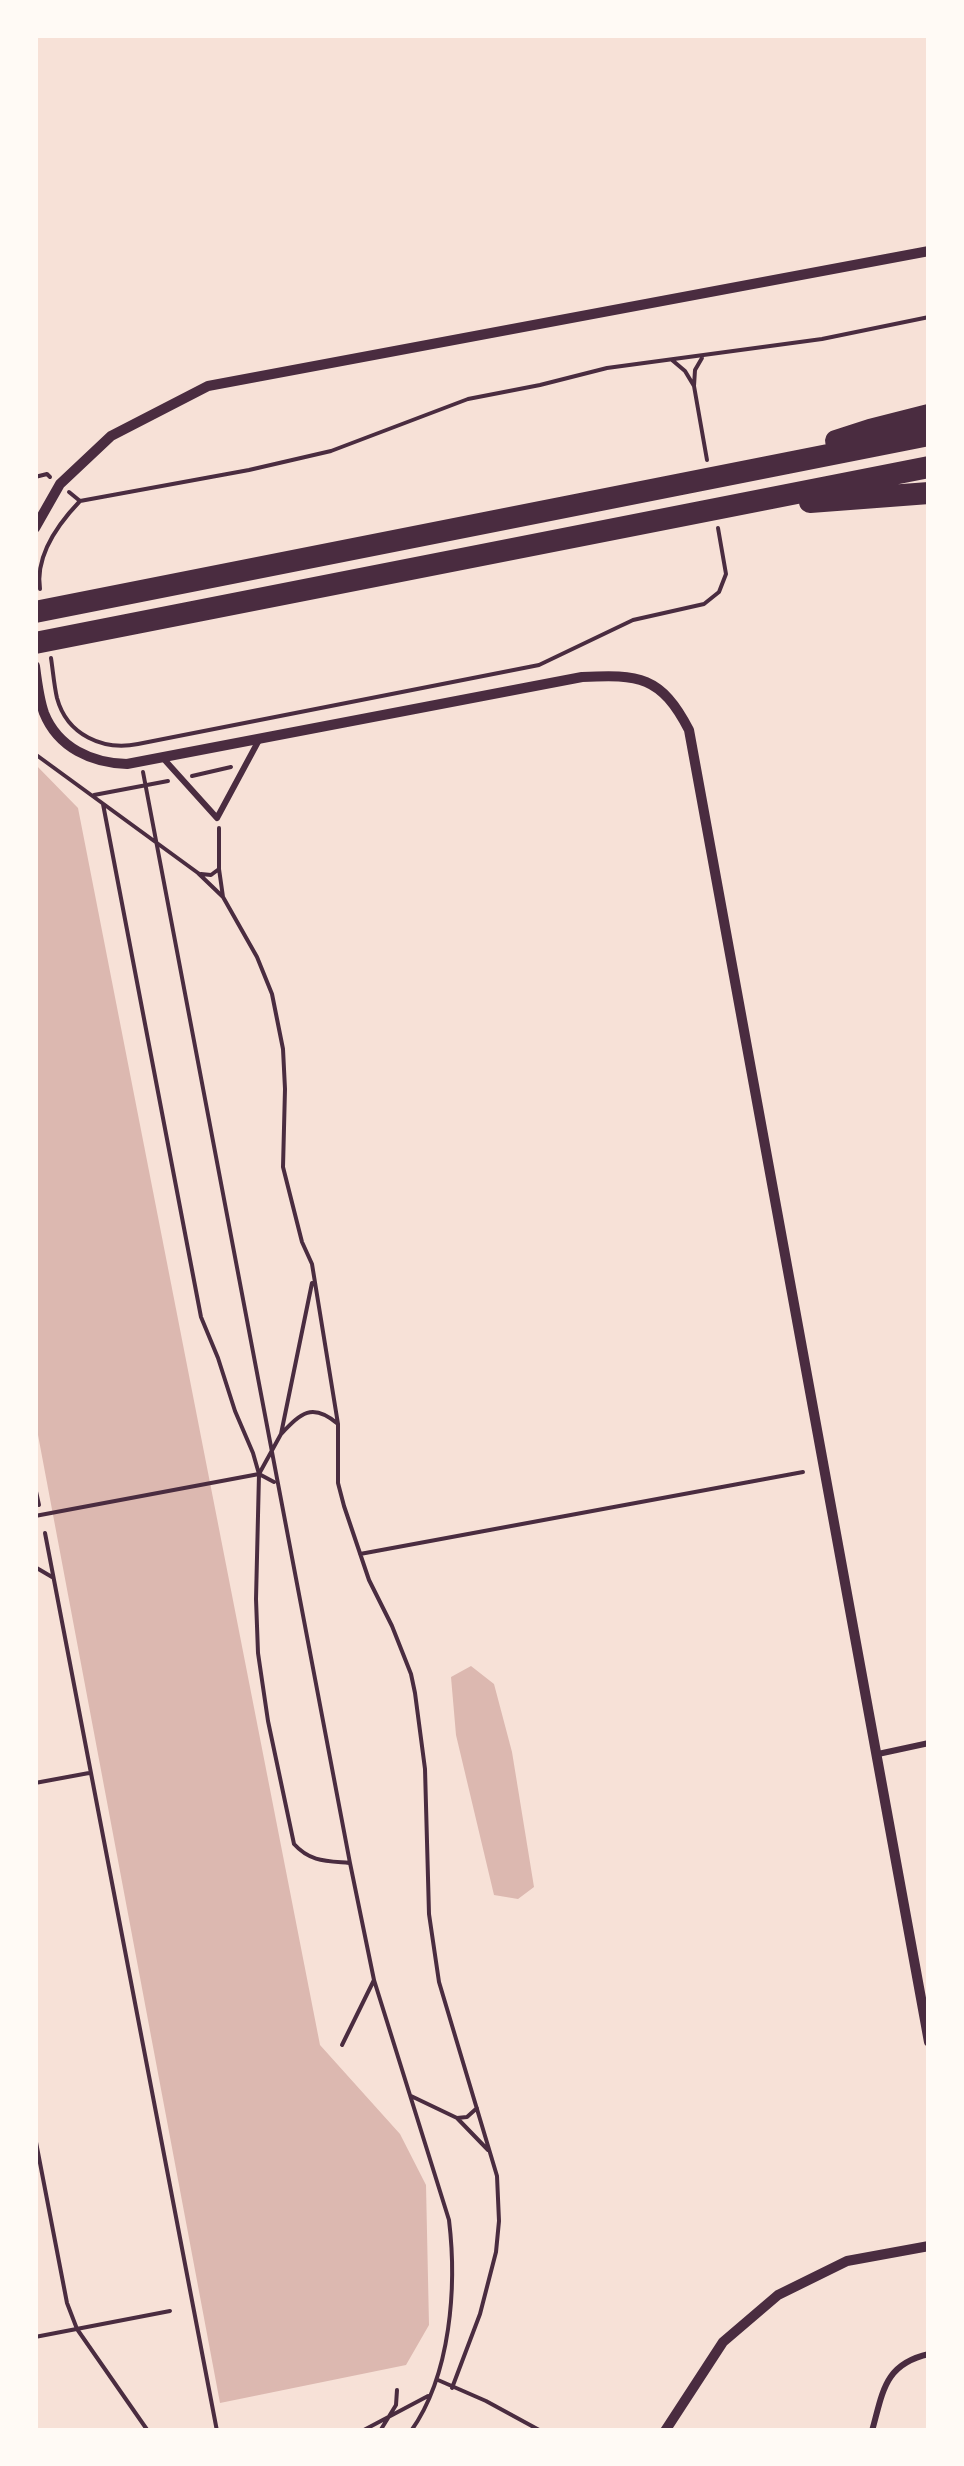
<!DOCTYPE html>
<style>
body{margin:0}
#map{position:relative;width:964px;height:2466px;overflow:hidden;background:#f7e1d7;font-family:Figtree,sans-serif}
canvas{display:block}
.frame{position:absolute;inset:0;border:38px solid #fffaf5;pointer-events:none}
</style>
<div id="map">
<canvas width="964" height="2466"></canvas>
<div class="frame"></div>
</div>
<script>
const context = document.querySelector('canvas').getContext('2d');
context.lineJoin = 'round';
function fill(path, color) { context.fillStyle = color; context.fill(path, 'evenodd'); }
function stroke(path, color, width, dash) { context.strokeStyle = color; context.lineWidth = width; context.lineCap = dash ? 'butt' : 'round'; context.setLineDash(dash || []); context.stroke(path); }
fill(new Path2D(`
 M 35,764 L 78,808 L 320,2045 L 400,2134 L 426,2185 L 429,2325 L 406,2365 L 220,2403 L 35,1419 Z
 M 471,1666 L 494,1684 L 512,1752 L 534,1887 L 518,1899 L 494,1895 L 456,1735 L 451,1677 Z`), '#dcb8b0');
stroke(new Path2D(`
 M 672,360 L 685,371 L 694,386 L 707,460
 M 694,386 L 695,370 L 702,358
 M 35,477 L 47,474 L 50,477
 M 69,492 L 80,501 L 249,470 L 331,451 L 468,399 L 540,385 L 607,368 L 822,339 L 929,317
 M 40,589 C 35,556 58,524 80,501
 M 51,658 C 53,671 54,685 57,698 C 67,735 103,751 138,744 L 539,665 L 633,620 L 704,604 L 719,592 L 726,574 L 718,528
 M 35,754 L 198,873 L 223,897 L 257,957 L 272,994 L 283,1049 L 285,1089 L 283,1167 L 302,1242 L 312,1264 L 338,1424 L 338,1483 L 344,1506 L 369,1580 L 392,1626 L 411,1674 L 415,1693 L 425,1769 L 429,1914 L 439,1982 L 497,2176 L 499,2221 L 496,2252 L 480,2314 L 452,2388
 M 143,772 L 350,1863 L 374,1980 L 449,2220 C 457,2286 451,2375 411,2431
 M 192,776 L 231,767
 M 94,795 L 168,781
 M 103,804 L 201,1317 L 218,1358 L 235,1411 L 253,1453 L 259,1474 L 256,1599 L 258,1653 L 268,1721 L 294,1844 C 310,1862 327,1861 349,1863
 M 219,828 L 219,869 L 223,897
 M 201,874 L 211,875 L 219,869
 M 281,1434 C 301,1413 312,1402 338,1424
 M 259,1474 L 281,1434 L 312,1283
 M 35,1487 L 39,1505
 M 35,1516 L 259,1474 L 274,1482
 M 45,1533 L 217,2431
 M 360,1554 L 803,1472
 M 35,1567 L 52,1577
 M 35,1783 L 89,1773
 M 342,2045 L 374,1980
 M 411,2096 L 457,2118 L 488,2150
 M 457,2118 L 467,2117 L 477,2108
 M 35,2137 L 67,2303 L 77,2329 L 148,2431
 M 35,2337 L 170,2311
 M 438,2380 L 486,2401 L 541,2431
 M 362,2431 L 428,2396
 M 380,2431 L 396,2405 L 397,2390`), '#4a2c40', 4);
stroke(new Path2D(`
 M 162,757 L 217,818 L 259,740
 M 878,1754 L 929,1743
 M 872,2431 C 883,2392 884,2364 929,2354`), '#4a2c40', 6);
stroke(new Path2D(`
 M 35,528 L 60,484 L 111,436 L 208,386 L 929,251
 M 35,666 C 37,682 39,699 44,713 C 58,748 92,763 127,764 L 582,677 C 639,674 661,676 689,730 L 929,2042
 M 665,2431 L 723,2342 L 778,2295 L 847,2261 L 929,2246`), '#4a2c40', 10);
stroke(new Path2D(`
 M 836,441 L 870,430 L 929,415
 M 810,502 L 929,493
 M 35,612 L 929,435
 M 35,643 L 929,467`), '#4a2c40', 22);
</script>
